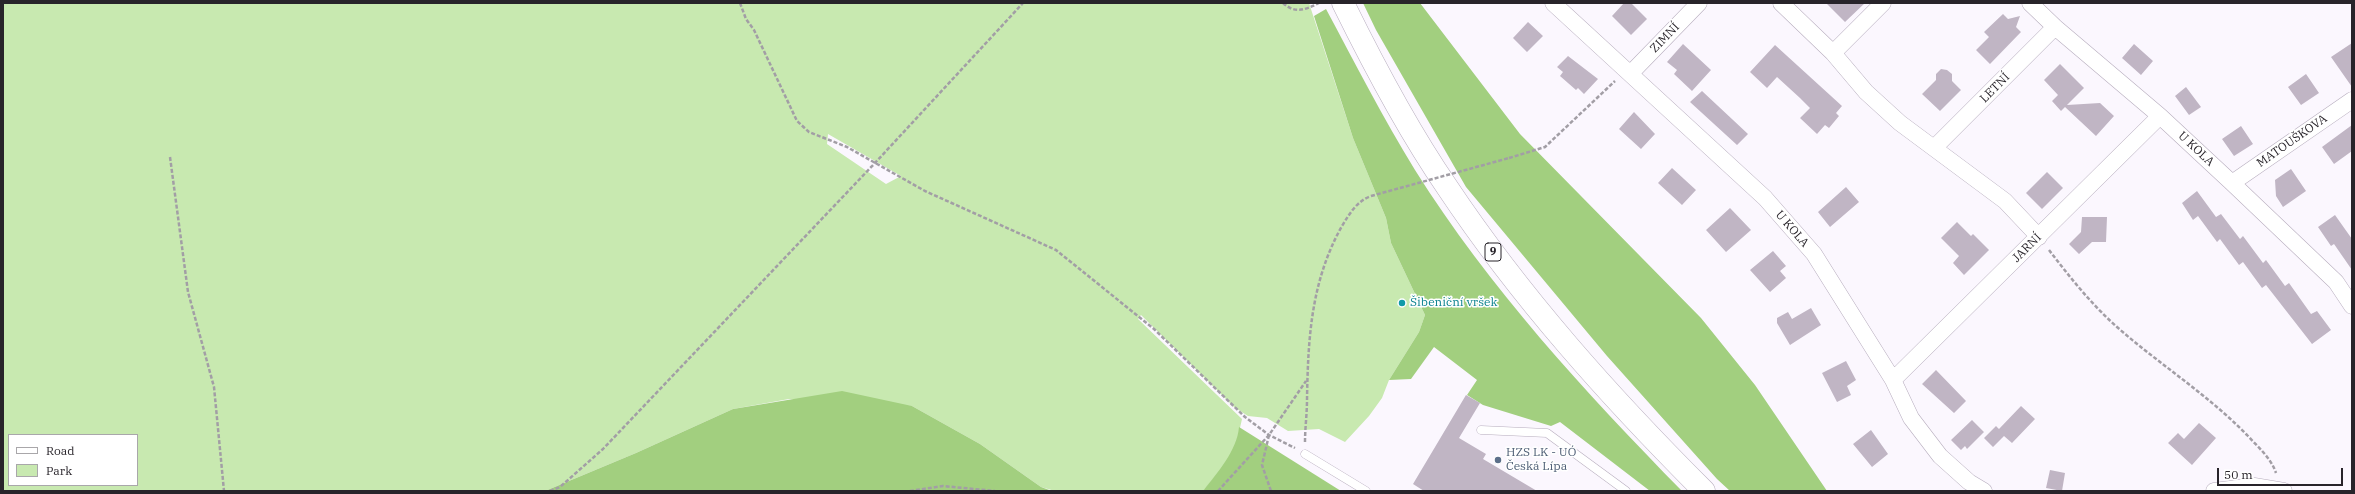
<!DOCTYPE html>
<meta charset="utf-8">
<style>
body{margin:0}
#map{position:relative;width:2355px;height:494px;overflow:hidden;background:#fbf7fe;font-family:"IBM Plex Serif",serif}
canvas{display:block}
.frame{position:absolute;inset:0;border:4px solid #28242a;pointer-events:none}
.legend{position:absolute;left:8px;top:434px;width:130px;height:52px;box-sizing:border-box;background:#fff;border:1px solid #a9a7aa;margin:0;padding:5px 7px;list-style:none;font-size:12px;color:#28242a}
.legend li{display:flex;align-items:center;gap:8px;height:20px}
.legend b{width:20px;border:1px solid #a9a7aa}
.scale{position:absolute;left:2217px;top:468px;width:126px;height:18px;box-sizing:border-box;border:2px solid #28242a;border-top:0;padding-left:5px;font-size:12px;line-height:14px;white-space:nowrap;color:#28242a;-webkit-text-stroke:3px #fff;paint-order:stroke}
</style>
<div id="map">
<canvas width="2355" height="494"></canvas>
<div class="frame"></div>
<ul class="legend">
<li><b style="height:5px;background:#fff"></b>Road</li>
<li><b style="height:11px;background:#c8e9b0"></b>Park</li>
</ul>
<div class="scale">50 m</div>
</div>
<script>
const context = document.querySelector('canvas').getContext('2d');
context.lineJoin = 'round';
function fill(path, color) { context.fillStyle = color; context.fill(path, 'evenodd'); }
function stroke(path, color, width, dash) { context.strokeStyle = color; context.lineWidth = width; context.lineCap = dash ? 'butt' : 'round'; context.setLineDash(dash || []); context.stroke(path); }
function write(font, color, halo, rows, align = 'center') {
  context.font = font + ' "IBM Plex Serif",serif'; context.lineWidth = 3; context.setLineDash([]); context.textBaseline = 'middle'; context.strokeStyle = halo; context.fillStyle = color; for (const [text, x, y, turn = 0] of rows) {
    context.save(); context.translate(x, y); context.rotate((+turn || 0) * Math.PI / 180); context.textAlign = isNaN(turn) ? turn : align; if (halo) context.strokeText(text, 0, 0); context.fillText(text, 0, 0); context.restore();
  }
}
fill(new Path2D(`
 M 3,3 L 1309,3 L 1353,138 L 1386,218 L 1391,243 L 1425,315 L 1419,332 L 1389,380 L 1382,398 L 1369,416 L 1345,442 L 1319,429 L 1288,431 L 1267,418 L 1248,416 L 1234,407 L 1141,315 L 1138,319 L 1242,419 L 1234,454 L 1203,491 L 1055,491 L 1041,487 L 980,444 L 912,406 L 789,399 L 733,409 L 636,453 L 545,491 L 3,491 ZM 828,134 L 901,176 L 886,184 L 827,144 ZM 9,435 L 137,435 L 137,485 L 9,485 Z`), '#c8e9b0');
fill(new Path2D(`
 M 1363,3 L 1420,3 L 1520,134 L 1701,318 L 1755,385 L 1827,491 L 1730,491 L 1717,479 L 1607,356 L 1466,187 L 1376,30 Z
 M 1326,9 C 1355,63 1383,118 1415,170 C 1489,288 1585,392 1682,491 L 1650,491 L 1560,422 L 1551,426 L 1483,405 L 1467,395 L 1477,380 L 1434,347 L 1411,379 L 1389,380 L 1419,332 L 1425,315 L 1391,243 L 1386,218 L 1353,138 L 1314,16 Z
 M 842,391 L 912,406 L 980,444 L 1041,487 L 1052,491 L 545,491 L 636,453 L 733,409 Z
 M 1239,427 L 1341,491 L 1203,491 C 1217,473 1237,451 1239,427 Z`), '#a2cf7f');
fill(new Path2D(`
 M 1624,3 L 1631,3 L 1647,19 L 1631,35 L 1612,16 Z
 M 1826,3 L 1865,3 L 1845,22 Z
 M 2003,14 L 2008,19 L 2020,16 L 2016,27 L 2021,32 L 1990,64 L 1976,50 L 1989,37 L 1984,32 Z
 M 1528,22 L 1543,36 L 1527,52 L 1513,38 Z
 M 2352,43 L 2352,87 L 2331,57 Z
 M 1683,44 L 1711,70 L 1692,91 L 1674,74 L 1677,70 L 1667,62 Z
 M 2134,44 L 2153,61 L 2141,75 L 2122,58 Z
 M 1775,45 L 1842,106 L 1836,113 L 1839,116 L 1829,128 L 1825,125 L 1817,134 L 1800,118 L 1810,108 L 1800,98 L 1777,77 L 1767,88 L 1750,72 Z
 M 1568,56 L 1598,79 L 1584,94 L 1578,88 L 1576,90 L 1560,76 L 1563,72 L 1557,67 Z
 M 2060,64 L 2084,88 L 2067,105 L 2100,103 L 2114,116 L 2096,136 L 2065,107 L 2061,111 L 2052,101 L 2058,95 L 2044,80 Z
 M 1941,69 L 1947,70 L 1952,74 L 1952,81 L 1961,90 L 1940,111 L 1922,94 L 1936,80 L 1936,74 Z
 M 2306,74 L 2319,93 L 2301,105 L 2288,87 Z
 M 2186,87 L 2201,107 L 2189,115 L 2175,96 Z
 M 1702,91 L 1748,134 L 1737,145 L 1690,102 Z
 M 1634,112 L 1655,134 L 1641,149 L 1619,129 Z
 M 2352,125 L 2352,151 L 2334,164 L 2322,147 Z
 M 2241,126 L 2253,144 L 2234,156 L 2222,139 Z
 M 1672,168 L 1696,190 L 1682,205 L 1658,183 Z
 M 2291,169 L 2306,191 L 2283,207 L 2276,196 L 2275,180 Z
 M 2047,172 L 2063,188 L 2042,209 L 2026,193 Z
 M 1846,187 L 1859,202 L 1830,227 L 1818,212 Z
 M 2197,191 L 2216,217 L 2221,214 L 2240,239 L 2243,236 L 2263,263 L 2266,260 L 2285,286 L 2289,283 L 2311,314 L 2317,311 L 2331,330 L 2312,344 L 2266,285 L 2262,288 L 2243,262 L 2239,265 L 2220,239 L 2217,242 L 2198,216 L 2193,220 L 2182,203 Z
 M 1730,208 L 1751,230 L 1726,252 L 1706,230 Z
 M 2335,215 L 2352,239 L 2352,270 L 2334,244 L 2331,246 L 2318,227 Z
 M 2082,217 L 2107,217 L 2106,242 L 2092,242 L 2079,254 L 2069,244 L 2081,232 Z
 M 1957,222 L 1971,236 L 1973,234 L 1989,250 L 1964,275 L 1953,263 L 1959,256 L 1941,238 Z
 M 1773,251 L 1786,266 L 1780,271 L 1786,278 L 1770,292 L 1750,270 Z
 M 1811,308 L 1821,325 L 1790,345 L 1777,323 L 1777,318 L 1788,312 L 1792,319 Z
 M 1846,361 L 1856,380 L 1847,386 L 1851,395 L 1837,402 L 1822,373 Z
 M 1936,370 L 1966,401 L 1954,413 L 1922,384 Z
 M 1466,395 L 1480,403 L 1459,438 L 1486,454 L 1483,459 L 1537,491 L 1424,491 L 1413,484 Z
 M 2021,406 L 2035,419 L 2012,443 L 2004,436 L 1993,447 L 1984,438 L 1996,426 L 1999,429 Z
 M 1972,420 L 1984,432 L 1967,449 L 1965,446 L 1961,450 L 1951,440 Z
 M 2199,423 L 2216,438 L 2192,465 L 2168,443 L 2178,433 L 2184,439 Z
 M 1871,430 L 1888,454 L 1872,467 L 1853,444 Z
 M 2050,470 L 2065,473 L 2062,491 L 2046,488 Z`), '#c0b5c4');
const service = new Path2D(`
 M 1481,430 L 1547,433 L 1626,491
 M 1305,454 L 1366,491`);
const minor = new Path2D(`
 M 1553,3 L 1765,198 L 1814,254 L 1893,380 L 1911,418 L 1940,456 L 1969,482 L 1984,491
 M 1781,3 L 1833,53 L 1866,92 L 1900,123 L 2005,201 L 2039,237
 M 2030,3 L 2055,27 L 2160,116 L 2232,183 L 2336,282 L 2352,306
 M 1833,53 L 1883,3
 M 1631,73 L 1699,3
 M 1934,148 L 2055,27
 M 2232,183 L 2352,100
 M 1893,380 L 2160,116
 M 2214,491 L 2254,486 L 2284,491`);
const primary = new Path2D(`
 M 1343,3 C 1374,66 1407,129 1447,187 C 1521,298 1610,397 1704,491`);
stroke(service, '#b6acbd', 9);
stroke(minor, '#b6acbd', 17);
stroke(primary, '#b6acbd', 23);
stroke(new Path2D(`
 M 740,3 L 746,19 L 754,30 L 797,121 L 809,132 L 847,147 L 925,191 L 1056,250 L 1154,329 L 1245,417 L 1269,435 L 1295,448
 M 1283,3 C 1295,14 1305,10 1319,3
 M 170,157 L 188,292 L 214,387 L 224,491
 M 1509,158 L 1545,147 L 1615,81
 M 2049,250 C 2069,276 2091,304 2117,327 C 2159,364 2207,394 2247,435 C 2258,447 2271,458 2276,473
 M 1269,435 L 1262,465 L 1271,491
 M 1305,442 C 1305,428 1307,414 1307,400 C 1308,338 1311,281 1342,226 C 1350,213 1357,201 1371,196
 M 550,491 L 560,487 L 603,449 L 875,163 L 1023,3
 M 910,491 L 943,486 L 995,491
 M 1218,491 L 1269,435 L 1306,381`), '#a29ea5', 2.5, [4, 2]);
stroke(service, '#fff', 8);
stroke(minor, '#fff', 16);
stroke(primary, '#fff', 22);
stroke(new Path2D(`
 M 1371,196 L 1509,158`), '#a29ea5', 2.5, [4, 2]);
for (const [x, y, r, color] of [
 [1402,303,4,"#0f9aa8"],
 [1498,460,4,"#5c6f8a"]
]) { const dot = new Path2D(); dot.arc(x, y, r, 0, 2 * Math.PI); context.fillStyle = color; context.fill(dot); stroke(dot, '#fff', 1.5); }
for (const [x, y, w] of [
 [1493,252,16]
]) { const box = new Path2D(); box.roundRect(x - w / 2, y - 9, w, 18, 3); context.fillStyle = '#fff'; context.fill(box); stroke(box, '#28242a', 1); }
write('bold 11px', '#28242a', null, [
 ["9",1493,252]
]);
write('12px', '#28242a', '#fff', [
 ["ZIMNÍ",1665,38,-46],
 ["LETNÍ",1995,88,-45],
 ["MATOUŠKOVA",2292,141,-35],
 ["U KOLA",2196,149,43],
 ["U KOLA",1792,229,49],
 ["JARNÍ",2027,248,-45]
]);
write('12px', '#0d838f', '#fff', [
 ["Šibeniční vršek",1410,303]
], 'left');
write('12px', '#4e5e75', '#fff', [
 ["HZS LK - UÓ",1506,453],
 ["Česká Lípa",1506,467]
], 'left');
</script>
